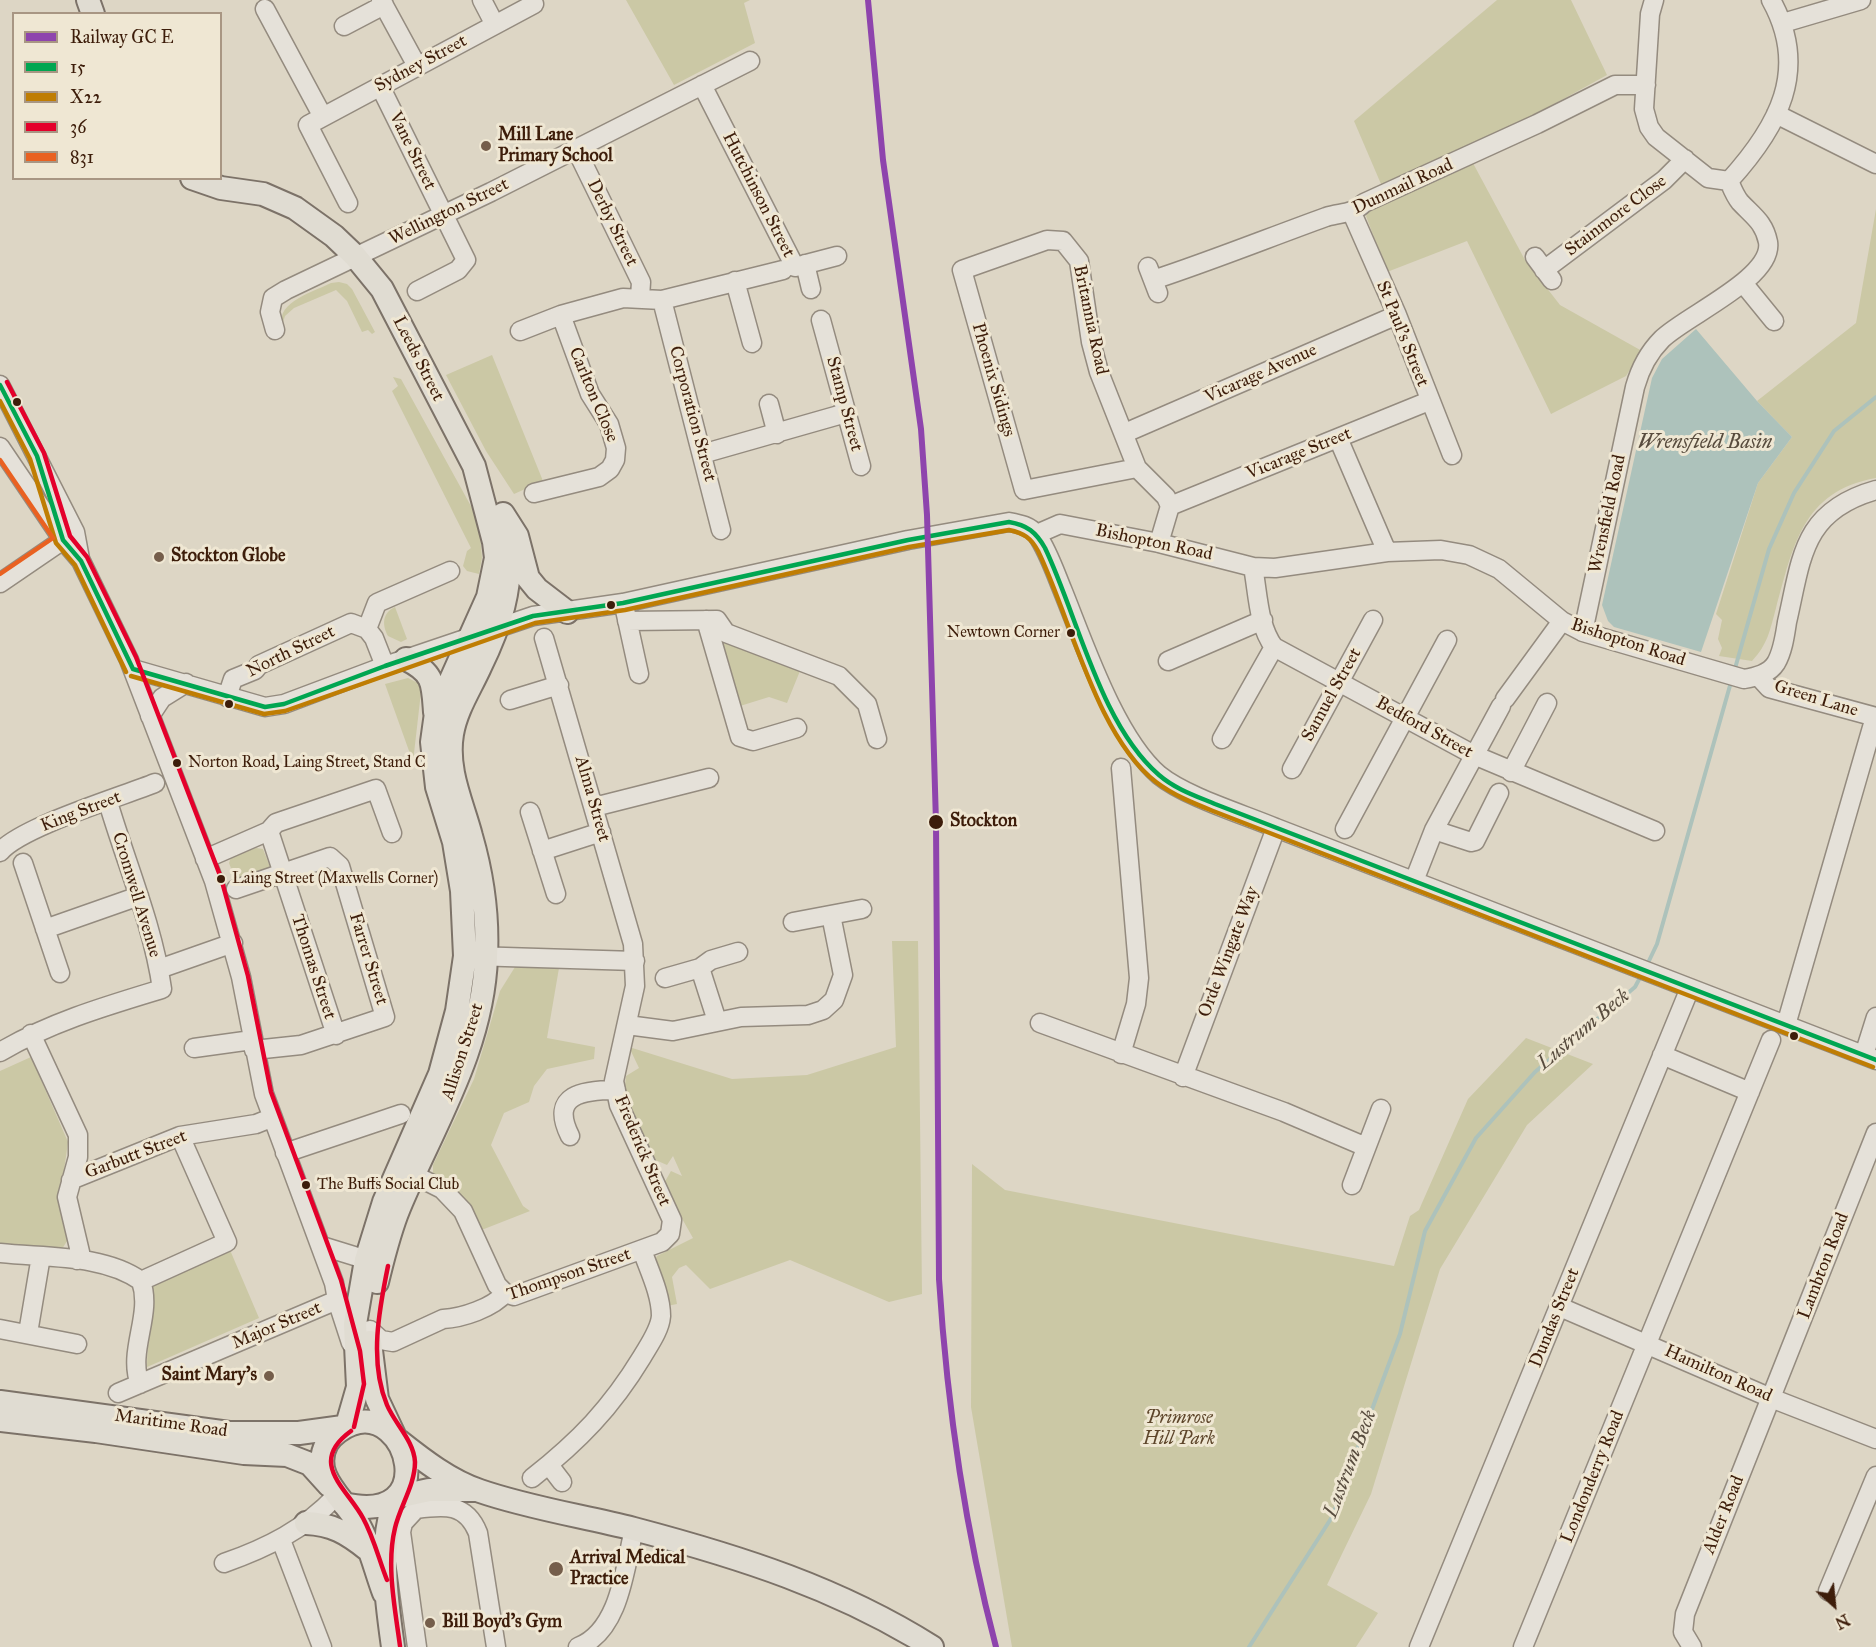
<!DOCTYPE html>
<meta charset="utf-8">
<style>
body{margin:0}
#map{position:relative;width:1876px;height:1647px;overflow:hidden;background:#ddd6c5;font-family:"IM FELL Great Primer",serif}
canvas{display:block}
.legend{position:absolute;left:12px;top:12px;width:210px;height:168px;box-sizing:border-box;background:#efe7d3;border:2px solid #a89683;margin:0;padding:8px 10px;list-style:none;font-size:18px;color:#3d1d0a}
.legend li{display:flex;align-items:center;gap:12px;height:30px}
.legend b{width:30px;border:2px solid #a89683}
.north{position:absolute;left:1804px;top:1575px;width:60px;height:60px;-webkit-text-stroke:4px #efe7d3;paint-order:stroke;rotate:153deg;font-size:16px;font-weight:700;line-height:24px;text-align:center;color:#3d1d0a}
.north::after{content:'';display:block;margin:auto;width:21px;height:27px;background:#3d1d0a;clip-path:polygon(50% 0,100% 100%,50% 72%,0 100%)}
</style>
<div id="map">
<canvas width="1876" height="1647"></canvas>
<ul class="legend">
<li><b style="height:8px;background:#8e44ad"></b>Railway GC E</li>
<li><b style="height:8px;background:#00a651"></b>15</li>
<li><b style="height:8px;background:#bf7d03"></b>X22</li>
<li><b style="height:8px;background:#e4002b"></b>36</li>
<li><b style="height:8px;background:#e96121"></b>831</li>
</ul>
<div class="north">N</div>
</div>
<script>
const context = document.querySelector('canvas').getContext('2d');
context.lineJoin = 'round';
function fill(path, color) { context.fillStyle = color; context.fill(path, 'evenodd'); }
function stroke(path, color, width, dash) { context.strokeStyle = color; context.lineWidth = width; context.lineCap = dash ? 'butt' : 'round'; context.setLineDash(dash || []); context.stroke(path); }
function write(font, color, halo, rows, align = 'center') {
  context.font = font + ' "IM FELL Great Primer",serif'; context.lineWidth = 6; context.setLineDash([]); context.textBaseline = 'middle'; context.strokeStyle = halo; context.fillStyle = color; for (const [text, x, y, turn = 0] of rows) {
    context.save(); context.translate(x, y); context.rotate((+turn || 0) * Math.PI / 180); context.textAlign = isNaN(turn) ? turn : align; if (halo) context.strokeText(text, 0, 0); context.fillText(text, 0, 0); context.restore();
  }
}
fill(new Path2D(`
 M 626,0 L 750,0 L 744,3 L 755,43 L 674,85 Z
 M 1497,0 L 1571,0 L 1607,75 L 1467,152 L 1525,260 L 1560,305 L 1642,351 L 1626,376 L 1551,414 L 1467,241 L 1387,272 L 1366,216 L 1381,184 L 1354,121 Z
 M 1876,209 L 1876,478 C 1802,491 1793,547 1776,608 C 1770,630 1768,644 1752,661 L 1719,656 L 1722,648 L 1718,639 L 1722,620 L 1716,614 L 1758,483 L 1792,437 L 1757,401 L 1856,323 Z
 M 339,282 L 347,284 L 352,289 L 375,332 L 372,334 L 368,330 L 362,332 L 347,301 L 336,290 L 294,308 L 285,316 L 282,325 C 276,302 315,291 331,283 Z
 M 492,355 L 543,481 L 514,494 L 486,451 L 446,375 Z
 M 393,377 L 401,379 L 472,508 L 480,534 L 482,558 L 479,574 L 467,571 L 463,566 L 467,551 L 471,548 L 392,391 L 398,386 Z
 M 395,607 L 407,639 L 401,642 L 388,636 C 382,625 382,613 395,607 Z
 M 728,640 L 802,666 L 787,703 L 769,697 L 740,706 L 721,646 Z
 M 408,678 L 418,683 L 421,692 L 413,762 L 385,684 Z
 M 256,848 L 263,849 L 270,867 L 236,881 L 229,863 L 231,857 Z
 M 892,941 L 918,941 L 922,1294 L 889,1302 L 790,1260 L 710,1289 L 686,1265 L 679,1268 L 672,1277 L 677,1304 L 667,1306 L 654,1261 L 657,1256 L 693,1238 L 663,1185 L 671,1171 L 682,1176 L 673,1156 L 667,1165 L 651,1158 L 624,1095 L 626,1076 L 639,1068 L 629,1047 L 732,1079 L 807,1075 L 896,1047 Z
 M 515,967 L 559,968 L 547,1038 L 595,1047 L 594,1059 L 547,1069 L 534,1086 L 529,1102 L 504,1113 L 491,1145 L 523,1206 L 530,1211 L 479,1231 L 468,1204 L 453,1185 L 433,1174 L 433,1165 L 474,1079 L 500,991 Z
 M 1526,1038 L 1593,1064 L 1527,1125 L 1440,1269 L 1371,1494 L 1327,1585 L 1378,1613 L 1356,1647 L 1012,1647 L 971,1407 L 972,1164 L 1005,1190 L 1394,1266 L 1410,1216 L 1419,1210 L 1422,1203 L 1468,1099 Z
 M 31,1057 L 68,1142 L 59,1206 L 69,1238 L 62,1249 L 0,1244 L 0,1071 Z
 M 227,1243 L 259,1318 L 147,1367 C 147,1337 155,1308 152,1278 Z`), '#cbc8a5');
fill(new Path2D(`
 M 1696,329 L 1757,401 L 1792,437 L 1758,483 L 1701,652 L 1614,627 L 1608,621 L 1602,605 L 1652,378 L 1662,359 Z`), '#adc2bb');
stroke(new Path2D(`
 M 1734,672 L 1769,549 L 1794,493 L 1834,431 L 1876,397
 M 1647,965 L 1657,944 L 1731,682
 M 1249,1647 L 1332,1517 L 1400,1334 L 1425,1231 L 1476,1138 L 1535,1072 L 1635,987 L 1642,974`), '#adc2bb', 4);
const minor = new Path2D(`
 M 381,0 L 417,66
 M 482,0 L 495,25
 M 1654,0 L 1650,14 L 1644,109 L 1649,127 L 1656,137 L 1708,178 L 1729,181
 M 265,9 L 323,117
 M 1783,23 L 1861,0
 M 344,26 L 384,5
 M 702,85 L 795,267 L 837,256
 M 380,86 L 466,260 L 458,270 L 417,291
 M 1776,114 L 1876,164
 M 576,149 L 641,282 L 640,298
 M 1729,181 C 1778,127 1810,70 1771,0
 M 348,203 L 308,125 L 534,4
 M 1352,213 L 1397,315 L 1452,455
 M 1535,257 L 1552,280
 M 805,264 L 811,289
 M 1148,267 L 1158,293
 M 1544,270 L 1664,180 L 1685,159
 M 1153,280 C 1211,261 1268,238 1326,217 C 1341,212 1352,215 1364,203 L 1537,124 L 1615,85 L 1646,85
 M 735,281 L 752,343
 M 1743,283 L 1774,321
 M 662,300 L 721,530
 M 821,320 L 861,466
 M 275,330 L 270,312 L 273,298 L 286,290 L 491,192 L 750,61
 M 520,331 L 561,315 L 623,298 L 662,300 L 783,270
 M 0,385 L 75,532 L 80,559
 M 769,404 L 777,434
 M 1125,433 L 1397,315
 M 1338,438 L 1387,552
 M 0,447 L 63,540 L 81,561 L 129,660 L 214,881 L 241,977 L 264,1094 L 334,1283 L 337,1300 L 351,1343
 M 702,454 L 846,413
 M 1137,468 L 1024,490 L 962,270 L 1047,240 L 1063,241 L 1079,261 L 1091,342 L 1099,372 L 1137,468 L 1166,497 L 1170,506 L 1159,543
 M 534,493 L 599,477 L 610,469 L 615,460 L 616,448 L 609,424 L 590,394 L 561,315
 M 1170,506 L 1429,401
 M 1037,534 L 1060,524 L 1159,543 L 1253,567 L 1275,568 L 1387,552 L 1441,550 L 1469,555 L 1499,569 L 1562,621 L 1583,632 L 1744,679 C 1756,677 1769,674 1776,663 C 1783,651 1785,635 1787,622 C 1802,557 1802,511 1876,490
 M 1253,567 C 1258,593 1258,626 1274,647 L 1474,755 L 1655,831
 M 0,583 L 63,540
 M 625,610 L 639,674
 M 706,620 L 740,737 L 753,741 L 797,728
 M 627,621 L 717,620 L 726,633 L 839,676 L 867,704 L 877,739
 M 367,629 L 374,638 L 385,666
 M 1583,632 L 1635,387 C 1640,369 1649,352 1662,339 C 1685,316 1774,278 1768,242 C 1764,222 1753,216 1740,202 C 1735,196 1732,188 1729,181
 M 1168,661 L 1263,620
 M 133,669 L 265,707 L 284,704 L 385,666 L 533,616 L 623,603 L 908,540 L 1009,522 C 1020,524 1030,526 1037,535 C 1048,551 1055,572 1062,589 C 1084,643 1115,737 1159,775 C 1186,797 1243,814 1276,828 L 1876,1060
 M 1758,676 L 1769,688 L 1876,717
 M 227,697 L 233,679 L 255,670 L 259,665 L 351,623 L 367,629 L 377,603 L 450,571
 M 1505,699 L 1562,621
 M 510,700 L 559,685
 M 150,716 L 162,698 L 186,683
 M 1222,739 L 1274,647
 M 1292,769 L 1373,620
 M 1511,772 L 1547,703
 M 594,807 L 709,778
 M 530,812 L 556,894
 M 1345,829 L 1447,640
 M 1434,830 L 1471,842 L 1475,841 L 1499,793
 M 269,831 L 336,1035
 M 542,851 L 601,832
 M 0,852 C 21,827 120,797 155,783
 M 205,859 L 269,831 L 276,823 L 376,789 L 392,833
 M 23,863 L 60,973
 M 1414,881 L 1434,830 L 1501,706
 M 236,889 L 330,857 L 340,866 L 385,1017 L 301,1045 L 254,1050
 M 793,922 L 862,909
 M 45,929 L 139,896
 M 473,956 L 635,961
 M 700,968 L 717,1021
 M 159,969 L 233,943
 M 665,978 L 700,968 L 711,960 L 738,952
 M 1040,1023 L 1284,1112 L 1366,1147
 M 627,1025 L 673,1031 L 741,1017 L 808,1015 L 823,1010 L 834,1000 L 843,975 L 831,915
 M 1786,1025 L 1875,717
 M 31,1034 L 78,1135 L 78,1157 L 67,1197 L 80,1252 L 77,1260
 M 194,1048 L 252,1040
 M 0,1052 C 51,1022 106,1006 162,989 C 153,925 126,863 108,802
 M 1121,1054 L 1136,1004 L 1139,978 L 1121,768
 M 1662,1055 L 1750,1092
 M 1864,1055 L 1876,1017
 M 1183,1077 L 1276,828
 M 570,1136 C 549,1094 584,1090 616,1090
 M 285,1153 L 401,1114
 M 414,1175 L 442,1189 L 463,1211 L 497,1285 L 505,1293
 M 71,1180 L 180,1136 L 256,1124 L 271,1118
 M 1352,1185 L 1381,1109
 M 322,1246 L 377,1263
 M 0,1253 C 45,1258 103,1254 141,1281
 M 141,1281 L 227,1242 L 180,1136
 M 1560,1307 L 1771,1398 L 1876,1439
 M 0,1329 L 77,1344
 M 370,1330 L 381,1340 L 393,1342 L 443,1319 C 462,1318 493,1308 505,1293 L 514,1296 L 662,1242 L 670,1234 L 672,1220 L 619,1105 L 614,1081 L 635,986 L 633,944 L 544,638
 M 28,1333 L 41,1256
 M 140,1384 C 127,1351 153,1315 141,1281
 M 118,1393 L 337,1300
 M 549,1465 L 562,1482
 M 532,1478 C 579,1441 611,1408 642,1357 C 649,1345 660,1330 661,1316 C 661,1294 649,1270 642,1250
 M 281,1540 L 322,1647
 M 224,1563 C 267,1548 305,1529 336,1496
 M 1828,1591 L 1876,1476
 M 417,1647 L 401,1532 L 403,1523 L 416,1509 C 445,1505 466,1503 478,1533 L 496,1647
 M 578,1647 C 620,1631 625,1567 634,1529
 M 1419,1647 L 1690,988
 M 1523,1647 L 1771,1040
 M 1692,1647 L 1683,1632 L 1685,1614 L 1876,1133`);
const major = new Path2D(`
 M 88,0 L 93,14
 M 192,178 L 221,188 L 263,194 L 295,208 L 334,236 L 355,256 L 382,289 L 474,466 L 494,542 L 496,558 L 488,597 L 436,713 L 432,742 L 437,787 L 454,842 L 462,891 L 465,956 L 457,1011 L 440,1074 L 384,1202 L 366,1260 L 355,1324 L 358,1387 L 347,1425
 M 503,514 L 517,536 L 528,578 L 537,589 L 567,612
 M 406,659 C 434,673 433,683 435,712
 M 377,1282 C 383,1258 389,1232 399,1208 C 433,1126 483,1049 486,957 C 488,916 482,874 471,836 C 462,802 446,770 452,734 C 456,710 470,689 480,667 C 500,626 513,588 508,541
 M 370,1342 L 377,1399 L 394,1435
 M 0,1402 L 229,1433 L 299,1433 L 343,1427
 M 0,1420 L 96,1431 L 244,1453 L 287,1455 L 310,1464 L 329,1485
 M 399,1441 C 423,1460 450,1481 480,1491 C 529,1508 583,1516 634,1529 C 740,1557 838,1588 932,1647
 M 397,1497 L 429,1490 L 476,1490
 M 344,1504 C 442,1527 409,1403 352,1424 C 343,1427 332,1435 327,1443 C 310,1474 342,1497 356,1520 C 369,1541 375,1569 384,1593
 M 306,1523 C 332,1524 347,1533 367,1549
 M 393,1647 C 386,1597 379,1549 394,1500`);
stroke(minor, '#948b7f', 21);
stroke(major, '#7c7268', 26);
stroke(minor, '#e5e1d9', 18);
stroke(major, '#e0dcd2', 22);
stroke(new Path2D(`
 M 0,385 L 37,456 L 63,540 L 81,561 L 133,669
 M 133,669 L 265,707 L 284,704 L 385,666 L 533,616 L 623,603 L 908,540 L 1009,522 C 1027,525 1036,532 1045,548 C 1078,617 1100,724 1159,775 C 1175,789 1196,796 1215,804 L 1876,1060`), '#00a651', 4.5);
stroke(new Path2D(`
 M 0,401 L 30,459 L 56,543 L 75,565 L 126,672
 M 131,676 L 264,714 L 285,711 L 535,623 L 625,610 L 909,547 L 1009,530 C 1024,533 1031,538 1038,551 C 1071,619 1096,735 1156,782 C 1173,795 1193,803 1213,811 L 1873,1067`), '#bf7d03', 4.5);
stroke(new Path2D(`
 M 7,382 L 44,453 L 70,536 L 87,557 L 136,657 L 221,878 L 248,976 L 271,1092 L 341,1280 L 360,1351 L 364,1384 L 354,1427
 M 388,1266 C 379,1310 369,1362 387,1405 C 395,1424 414,1441 415,1462 C 415,1485 400,1506 395,1528 C 386,1565 395,1608 400,1646
 M 351,1431 C 307,1463 347,1488 363,1518 C 374,1538 379,1560 387,1580`), '#e4002b', 4.5);
stroke(new Path2D(`
 M 0,460 L 53,538 L 0,574`), '#e96121', 4.5);
stroke(new Path2D(`
 M 868,0 L 883,160 L 921,429 L 927,515 L 936,823 L 939,1279 C 947,1404 964,1526 996,1647`), '#8e44ad', 6);
for (const [x, y, r, color] of [
 [486,146,6,"#755e4b"],
 [17,402,5,"#3d1d0a"],
 [159,557,6,"#755e4b"],
 [611,605,5,"#3d1d0a"],
 [1071,633,5,"#3d1d0a"],
 [229,704,5,"#3d1d0a"],
 [177,763,5,"#3d1d0a"],
 [936,822,8,"#3d1d0a"],
 [221,879,5,"#3d1d0a"],
 [1794,1036,5,"#3d1d0a"],
 [306,1185,5,"#3d1d0a"],
 [269,1376,6,"#755e4b"],
 [556,1569,8,"#755e4b"],
 [430,1623,6,"#755e4b"]
]) { const dot = new Path2D(); dot.arc(x, y, r, 0, 2 * Math.PI); context.fillStyle = color; context.fill(dot); stroke(dot, '#efe7d3', 2); }
write('16px', '#3d1d0a', '#efe7d3', [
 ["Newtown Corner",1060,633,"right"],
 ["Norton Road, Laing Street, Stand C",188,763],
 ["Laing Street (Maxwells Corner)",232,879],
 ["The Buffs Social Club",317,1185]
], 'left');
write('18px', '#3d1d0a', '#efe7d3', [
 ["Sydney Street",421,64,-28],
 ["Vane Street",412,151,64],
 ["Dunmail Road",1403,187,-25],
 ["Hutchinson Street",758,195,63],
 ["Wellington Street",449,212,-26],
 ["Stainmore Close",1616,216,-37],
 ["Derby Street",612,223,64],
 ["Britannia Road",1090,320,78],
 ["St Paul's Street",1402,334,68],
 ["Leeds Street",418,359,63],
 ["Vicarage Avenue",1261,374,-24],
 ["Phoenix Sidings",993,380,74],
 ["Carlton Close",593,395,67],
 ["Stamp Street",844,404,75],
 ["Corporation Street",692,414,75],
 ["Vicarage Street",1299,454,-22],
 ["Wrensfield Road",1608,514,-78],
 ["Bishopton Road",1154,543,12],
 ["Bishopton Road",1628,643,18],
 ["North Street",291,652,-26],
 ["Samuel Street",1332,695,-61],
 ["Green Lane",1816,699,17],
 ["Bedford Street",1424,728,29],
 ["Alma Street",592,799,74],
 ["King Street",81,812,-21],
 ["Cromwell Avenue",136,895,73],
 ["Orde Wingate Way",1229,952,-69],
 ["Farrer Street",368,959,73],
 ["Thomas Street",313,967,72],
 ["Allison Street",463,1052,-72],
 ["Frederick Street",642,1151,67],
 ["Garbutt Street",136,1155,-21],
 ["Lambton Road",1824,1266,-69],
 ["Thompson Street",569,1275,-19],
 ["Dundas Street",1555,1318,-68],
 ["Major Street",277,1326,-23],
 ["Hamilton Road",1718,1374,24],
 ["Maritime Road",171,1424,8],
 ["Londonderry Road",1593,1477,-68],
 ["Alder Road",1724,1515,-68]
]);
write('bold 18px', '#3d1d0a', '#efe7d3', [
 ["Mill Lane",498,136],
 ["Primary School",498,157],
 ["Stockton Globe",171,557],
 ["Saint Mary's",257,1376,"right"],
 ["Arrival Medical",570,1559],
 ["Practice",570,1580],
 ["Bill Boyd’s Gym",442,1623]
], 'left');
write('bold 18px', '#3d1d0a', '#efe7d3', [
 ["Stockton",950,822]
], 'left');
write('italic 18px', '#5d452a', '#efe7d3', [
 ["Primrose",1179,1419],
 ["Hill Park",1179,1440]
]);
write('italic 20px', '#584c3e', '#efe7d3', [
 ["Wrensfield Basin",1705,443],
 ["Lustrum Beck",1584,1030,-40],
 ["Lustrum Beck",1351,1464,-69]
]);
</script>
